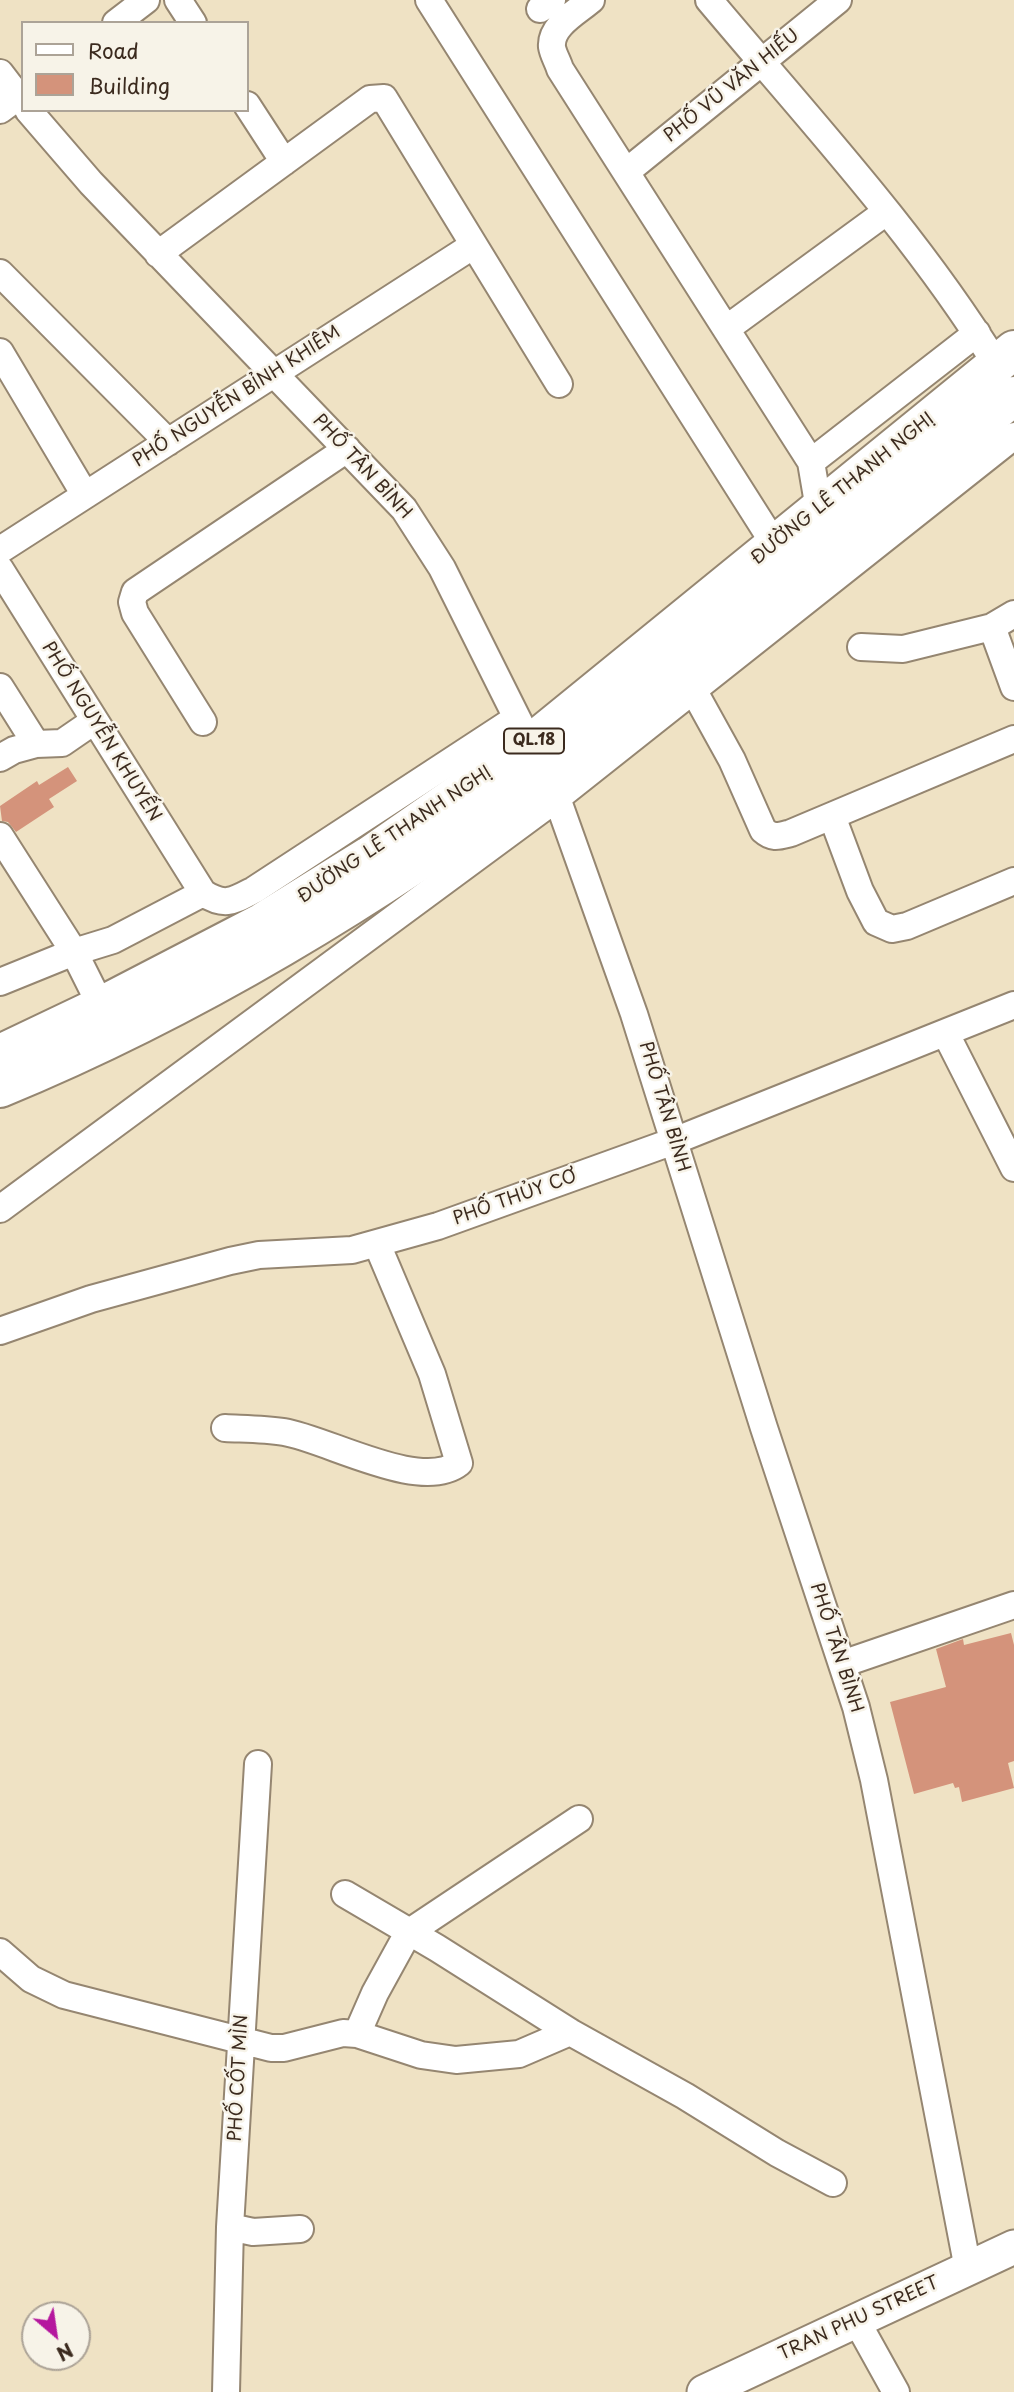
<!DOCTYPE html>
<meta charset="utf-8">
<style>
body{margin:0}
#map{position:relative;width:1014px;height:2392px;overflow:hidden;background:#efe2c4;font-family:"Playpen Sans",sans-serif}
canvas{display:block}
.legend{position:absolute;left:21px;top:21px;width:228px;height:91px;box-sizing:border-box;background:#f7f3e8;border:2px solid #aca397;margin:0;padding:9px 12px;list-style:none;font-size:21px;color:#3b2a1e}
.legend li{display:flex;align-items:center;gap:14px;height:35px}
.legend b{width:35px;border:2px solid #aca397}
.north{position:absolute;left:21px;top:2301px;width:70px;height:70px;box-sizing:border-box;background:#f7f3e8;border:2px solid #aca397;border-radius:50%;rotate:151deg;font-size:19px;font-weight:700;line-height:28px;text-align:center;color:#3b2a1e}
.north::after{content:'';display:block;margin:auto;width:24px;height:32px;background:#b5179e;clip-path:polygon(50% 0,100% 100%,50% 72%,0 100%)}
</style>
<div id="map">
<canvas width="1014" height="2392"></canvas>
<ul class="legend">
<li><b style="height:9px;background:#fff"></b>Road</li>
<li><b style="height:19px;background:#d4937b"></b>Building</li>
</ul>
<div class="north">N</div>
</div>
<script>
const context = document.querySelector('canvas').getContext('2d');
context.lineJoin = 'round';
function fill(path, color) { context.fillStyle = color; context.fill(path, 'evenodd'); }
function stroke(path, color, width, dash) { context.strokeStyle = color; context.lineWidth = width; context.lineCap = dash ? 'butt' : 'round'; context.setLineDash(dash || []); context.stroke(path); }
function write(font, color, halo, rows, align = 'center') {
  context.font = font + ' "Playpen Sans",sans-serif'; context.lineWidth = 5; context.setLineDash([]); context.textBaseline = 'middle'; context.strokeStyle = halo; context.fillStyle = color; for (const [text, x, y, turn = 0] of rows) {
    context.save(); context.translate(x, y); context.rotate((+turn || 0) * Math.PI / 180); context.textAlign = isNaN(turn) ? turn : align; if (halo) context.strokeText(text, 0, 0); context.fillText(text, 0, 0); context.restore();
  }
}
fill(new Path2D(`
 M 68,767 L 77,781 L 49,799 L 54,807 L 16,832 L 8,822 L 2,821 L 0,806 L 37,781 L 39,785 Z
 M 1011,1633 L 1014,1645 L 1014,1761 L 1008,1763 L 1014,1788 L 962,1802 L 959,1787 L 955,1788 L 953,1783 L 914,1794 L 890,1702 L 946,1687 L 936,1649 L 963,1639 L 964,1645 Z`), '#d4937b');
const minor = new Path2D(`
 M 178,0 L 193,23
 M 429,0 L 775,545
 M 591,0 C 577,12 550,26 552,47 C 553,54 558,62 560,69 L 811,462 L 819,509
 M 709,0 C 808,118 915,233 996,364
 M 540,9 L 552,0
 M 116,23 L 146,0
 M 0,73 L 23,103
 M 247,105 L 284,162
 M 0,110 L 23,93
 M 28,110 L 91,183 L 404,509 L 442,568 L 557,798 L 634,1014 L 764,1428 L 856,1707 L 874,1780 L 968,2269
 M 626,172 L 838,0
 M 158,254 L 370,99 L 384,98 L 559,384
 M 0,273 L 168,442
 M 726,329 L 886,212
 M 0,352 L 85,495
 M 811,462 L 977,333
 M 0,550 L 474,245
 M 0,569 L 203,893 C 225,907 233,901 254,890 L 517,718
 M 992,627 L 1014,614
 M 861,647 L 903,649 L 992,627 L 1014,687
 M 685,675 L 732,760 L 763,830 C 773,839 779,836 791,833 L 1014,739
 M 0,687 L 36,744
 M 203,722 L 135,613 L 132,602 L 135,592 L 347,449
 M 0,758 L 14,750 L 36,744 L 62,743 L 94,721
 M 832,816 L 860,891 L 876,922 L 892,929 L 907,926 L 1014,881
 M 0,836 L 74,952 L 101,1006
 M 0,982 L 74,952 L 113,940 L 203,893
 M 946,1034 L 1014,1168
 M 0,1209 L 557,798 L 1014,436
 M 0,1331 L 91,1299 L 230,1261 L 259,1255 L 352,1250 L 438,1226 L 674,1141 L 1014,1005
 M 225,1428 C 245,1429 265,1429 284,1432 C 327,1439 421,1493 459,1463 L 432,1374 L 377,1244
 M 842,1664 L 1014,1605
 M 345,1894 L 437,1948 L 570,2032 L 685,2096 L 777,2153 L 833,2183
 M 0,1952 L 31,1979 L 64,1995 L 271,2048 L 284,2048 L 343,2033 L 357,2034 L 421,2055 L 456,2060 L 519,2054 L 570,2032
 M 357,2034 L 375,1993 L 408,1933 L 579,1819
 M 230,2227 L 253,2232 L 300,2229
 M 856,2320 L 896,2392
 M 226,2392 L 230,2227 L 258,1764`);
const major = new Path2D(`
 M 704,2392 L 1014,2247`);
const highway = new Path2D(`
 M 0,1054 L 101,1006 L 263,922 L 369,856 L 530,744 L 1014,350
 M 0,1088 C 192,1009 379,896 545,772 C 706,653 859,522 1014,396`);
stroke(minor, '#958671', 30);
stroke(major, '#958671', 37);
stroke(highway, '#958671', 42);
stroke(minor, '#fff', 26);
stroke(major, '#fff', 33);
stroke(highway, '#fff', 38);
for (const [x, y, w] of [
 [534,741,60]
]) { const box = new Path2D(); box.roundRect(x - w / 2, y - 12.5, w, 25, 5); context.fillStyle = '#f7f3e8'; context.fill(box); stroke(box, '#3b2a1e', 2); }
write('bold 16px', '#3b2a1e', null, [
 ["QL.18",534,741]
]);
write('18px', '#3b2a1e', '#f7f3e8', [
 ["PHỐ VŨ VĂN HIẾU",732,86,-39],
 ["PHỐ NGUYỄN BỈNH KHIÊM",237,397,-33],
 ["PHỐ TÂN BÌNH",362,467,47],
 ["ĐƯỜNG LÊ THANH NGHỊ",843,489,-39],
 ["PHỐ NGUYỄN KHUYẾN",101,732,58],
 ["ĐƯỜNG LÊ THANH NGHỊ",395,835,-34],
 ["PHỐ TÂN BÌNH",664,1107,73],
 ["PHỐ THỦY CƠ",515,1198,-20],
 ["PHỐ TÂN BÌNH",836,1648,72],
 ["PHỐ CỐT MÌN",239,2078,-87],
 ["TRAN PHU STREET",859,2319,-25]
]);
</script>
